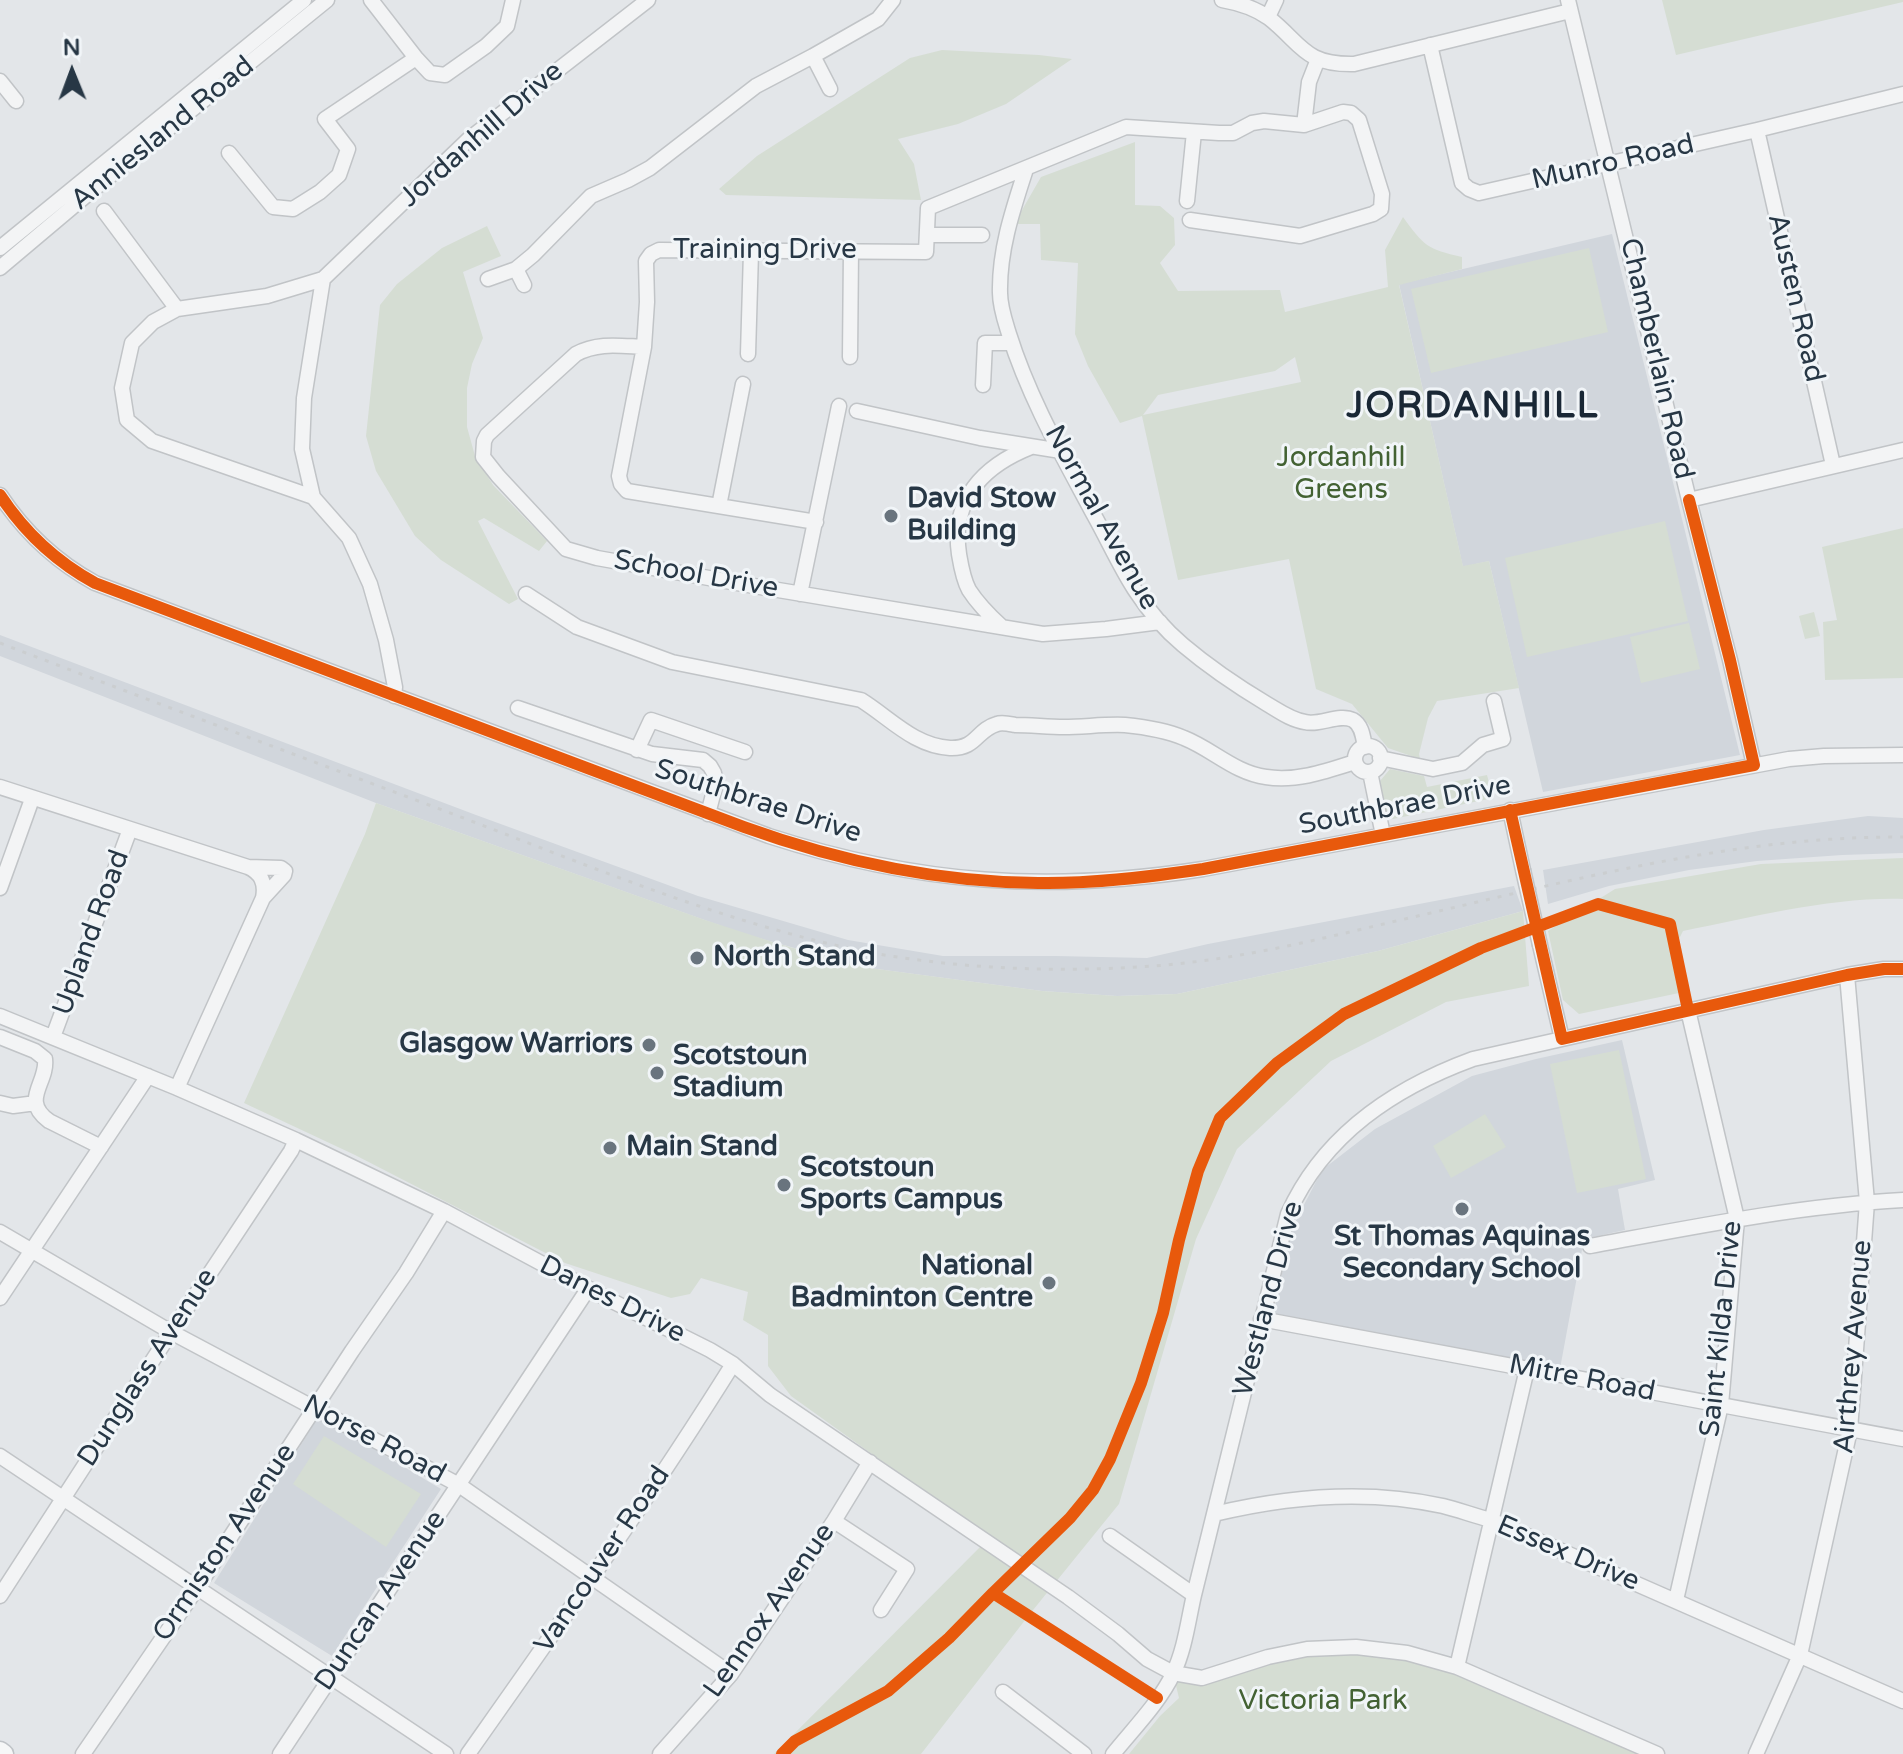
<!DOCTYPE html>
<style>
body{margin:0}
#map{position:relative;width:1903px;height:1754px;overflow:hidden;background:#e3e6e9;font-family:"Varela Round",sans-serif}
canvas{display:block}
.north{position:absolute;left:32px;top:32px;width:80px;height:80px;-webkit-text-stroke:6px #f1f5f8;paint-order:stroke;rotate:359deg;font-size:22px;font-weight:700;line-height:32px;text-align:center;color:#273745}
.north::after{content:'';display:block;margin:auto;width:28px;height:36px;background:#273745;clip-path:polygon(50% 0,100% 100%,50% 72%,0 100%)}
</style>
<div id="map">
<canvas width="1903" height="1754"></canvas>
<div class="north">N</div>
</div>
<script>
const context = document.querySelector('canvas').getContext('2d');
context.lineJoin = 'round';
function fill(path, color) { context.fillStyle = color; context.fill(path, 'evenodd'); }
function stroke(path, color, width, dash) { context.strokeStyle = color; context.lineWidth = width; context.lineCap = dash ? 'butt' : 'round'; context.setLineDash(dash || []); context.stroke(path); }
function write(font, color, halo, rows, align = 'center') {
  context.font = font + ' "Varela Round",sans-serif'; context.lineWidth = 6; context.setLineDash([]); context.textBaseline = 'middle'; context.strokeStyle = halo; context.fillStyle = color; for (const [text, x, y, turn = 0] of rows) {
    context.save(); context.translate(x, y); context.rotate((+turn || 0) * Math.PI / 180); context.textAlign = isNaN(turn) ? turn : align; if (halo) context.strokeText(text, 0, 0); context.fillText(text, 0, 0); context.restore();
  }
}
fill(new Path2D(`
 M 1612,234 L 1740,755 L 1543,792 L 1489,561 L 1463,567 L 1399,284 Z
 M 0,635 L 476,815 L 698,896 L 848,940 L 943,956 L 1056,956 L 1147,958 L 1208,944 L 1514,886 L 1523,911 L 1378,951 L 1177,994 L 1117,996 L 1042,991 L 862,967 L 741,933 L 376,803 L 0,656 Z
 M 1868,816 L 1903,818 L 1903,853 L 1842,855 L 1757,861 L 1689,870 L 1609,886 L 1548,904 L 1543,870 L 1764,830 Z
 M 1622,1040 L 1655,1180 L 1618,1189 L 1625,1230 L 1584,1239 L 1559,1374 L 1272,1319 L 1292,1228 L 1322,1170 L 1375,1129 L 1472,1076 L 1536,1059 Z
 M 319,1416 L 441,1489 L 332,1656 L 214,1583 Z`), '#d1d6dc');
fill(new Path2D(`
 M 1662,0 L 1903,0 L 1903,2 L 1676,55 Z
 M 942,50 L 1039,55 L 1072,59 L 1006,104 L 958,124 L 898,139 L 914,164 L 921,200 L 726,195 L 719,189 L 757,156 L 910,58 Z
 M 1135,142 L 1135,205 L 1160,206 L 1174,218 L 1175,245 L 1160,263 L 1178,291 L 1280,290 L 1285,312 L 1388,287 L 1385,250 L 1403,217 C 1424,246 1427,249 1462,257 L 1462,269 L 1399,285 L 1463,566 L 1489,561 L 1519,688 L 1437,701 L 1428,718 L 1419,754 L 1420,759 L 1388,748 L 1352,704 L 1316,689 L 1289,559 L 1178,580 L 1142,416 L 1120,423 L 1088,366 L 1075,334 L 1078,263 L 1041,260 L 1040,224 L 1014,224 L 1041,177 ZM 1295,357 L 1301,382 L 1143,415 L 1158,395 L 1275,371 Z
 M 487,226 L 501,256 L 463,272 L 483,338 L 472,364 L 467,388 L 467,427 L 475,456 L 493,485 L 547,541 L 539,551 L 484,518 L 478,521 L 518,599 L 509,604 L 441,560 L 415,536 L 376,471 L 366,436 L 380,305 L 397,284 L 442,248 Z
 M 1589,248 L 1608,332 L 1431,373 L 1411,289 Z
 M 1665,521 L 1688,621 L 1527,657 L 1505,558 Z
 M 1903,528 L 1903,678 L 1825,680 L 1823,622 L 1837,620 L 1822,547 Z
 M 1814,612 L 1820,636 L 1805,639 L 1799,616 Z
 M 1689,623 L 1700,669 L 1641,683 L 1630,637 Z
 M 1390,769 L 1424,776 L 1427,787 L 1487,775 L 1493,798 L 1393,819 L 1386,815 L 1380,781 Z
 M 376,803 L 705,920 L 779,944 L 862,967 L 1042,991 L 1117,996 L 1177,994 L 1378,951 L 1523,911 L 1529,986 L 1446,1002 L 1331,1061 L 1237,1149 L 1196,1239 L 1119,1504 L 1029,1615 L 921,1754 L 774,1754 L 989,1538 L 791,1396 L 768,1366 L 768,1335 L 743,1320 L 748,1292 L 701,1278 L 690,1294 L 671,1298 L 565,1263 L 355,1155 L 244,1103 L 365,834 Z
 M 1903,858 L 1903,899 C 1830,897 1755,917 1683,931 L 1673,951 L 1679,993 L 1579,1014 L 1563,1000 L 1548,931 L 1615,889 L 1761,864 Z
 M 1619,1050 L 1646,1179 L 1577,1193 L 1550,1064 Z
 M 1485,1114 L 1506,1147 L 1451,1178 L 1433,1146 Z
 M 324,1436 L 421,1494 L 386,1547 L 293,1484 Z
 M 1307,1649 L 1407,1653 L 1648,1754 L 1129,1754 L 1160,1716 L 1179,1698 L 1173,1673 L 1202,1678 Z`), '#d5ddd3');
const minor = new Path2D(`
 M 371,0 L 416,58 L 430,73 L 445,75 L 486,46 L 507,26 L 513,0
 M 1222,0 C 1239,3 1255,8 1269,18 C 1302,44 1304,65 1354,64 L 1570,11
 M 1568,0 L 1689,500 L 1730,660 L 1754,765
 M 1268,17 L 1276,0
 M 1430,45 L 1462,183 L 1469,189 L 1479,193 L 1757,130 L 1903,94
 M 813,56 L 830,89
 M 0,81 L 16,101
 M 1304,125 L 1309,82 L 1318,59
 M 1757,130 L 1833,465
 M 229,153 L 273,207 L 293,209 L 320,192 L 339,175 L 348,149 L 325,119 L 416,58
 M 1026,169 C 1013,209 999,250 1000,293 C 1000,307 1005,321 1009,334 C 1029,398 1063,457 1094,515 C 1108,540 1120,567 1135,590 C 1148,610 1164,629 1183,645 C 1209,667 1237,686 1267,704 C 1279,711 1291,720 1305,722 C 1320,726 1339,713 1353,720 C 1362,725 1363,737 1365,747
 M 1187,201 L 1194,132
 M 104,211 L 177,309
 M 927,235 L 982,235
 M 0,248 L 304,0
 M 0,268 L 89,193 L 327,0
 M 516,269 L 524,285
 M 323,279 L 304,398 L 302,449 L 313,497 L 349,538 L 370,584 L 386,640 L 395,687 L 394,696
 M 488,279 L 516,269 L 533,255 L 591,196 L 628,180 L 650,168 L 756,86 L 813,56 L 878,19 L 893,0
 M 644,347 C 620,346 598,342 576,354 L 487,435 L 484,441 L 483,457 L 498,476 L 566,549 L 597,558 L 748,585 L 1043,634 L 1106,629 L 1160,622
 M 748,354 L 751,252
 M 850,357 L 851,250
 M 983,385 L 985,343 L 1012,343
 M 857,411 L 980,438 L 1061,451
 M 0,495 C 25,533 55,561 95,583 L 769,836 C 917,884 1050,893 1203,869 L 1789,759 L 1824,756 L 1903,755
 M 313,497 L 152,441 L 127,420 L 122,388 L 132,343 L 153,322 L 177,309 L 267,296 L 323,279 L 469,139 L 648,0
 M 1689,500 L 1903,450
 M 719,506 L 743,384
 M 816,522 L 627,491 L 621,484 L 619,476 L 644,347 L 647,302 L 646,261 L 651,254 L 659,250 L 926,252 L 928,208 L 1126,127 L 1219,133 L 1233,133 L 1252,123 L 1264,121 L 1304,125 L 1343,112 L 1351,113 L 1359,120 L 1382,194 L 1381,209 L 1373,214 L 1300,236 L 1190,220
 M 526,594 L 577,627 L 672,662 L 861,700 C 890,718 914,746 950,748 C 977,749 976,730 997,724 C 1002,722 1010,724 1015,725 C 1031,725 1048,727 1064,727 C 1084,727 1105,724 1125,725 C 1145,727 1165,730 1184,738 C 1212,749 1235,773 1266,777 C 1296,782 1327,771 1355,762
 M 800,594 L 839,406
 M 1002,627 C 990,616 978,604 969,590 C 963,579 961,566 959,554 C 951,500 983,466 1031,447
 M 518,708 L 652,754 L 703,760 L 710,766 L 714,773 L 716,783 L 708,814
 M1355 759a13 13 0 1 1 26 0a13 13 0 1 1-26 0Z
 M 637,750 L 651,720 L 745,752
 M 1380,758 L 1433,769 L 1462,763 L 1483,745 L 1503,739 L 1494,701
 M 1370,772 L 1383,835
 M 0,787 L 248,867 C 261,873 266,883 263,898 L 177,1088
 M 1510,810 L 1523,870
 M 248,867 L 281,868 L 285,871 L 284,875 L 263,898
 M 0,888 L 32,799
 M 1540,945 L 1562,1039
 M 0,1016 L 177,1088 L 296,1140 L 444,1211 L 606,1298 L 710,1350 L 733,1364 L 770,1395 L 1068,1597 L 1118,1634 L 1147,1659 L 1173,1673 L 1202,1678 L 1268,1657 L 1307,1649 L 1356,1647 L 1407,1653 L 1457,1667 L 1657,1754
 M 0,1037 L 35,1051 L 45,1059 C 48,1083 20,1100 49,1121 L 101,1147
 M 53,1037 L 130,829
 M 0,1103 L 13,1106 L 36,1103
 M 0,1232 L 171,1332 L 459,1485 L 731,1674
 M 1590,1246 C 1693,1227 1797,1206 1903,1200
 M 0,1298 L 148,1076
 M 1261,1319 L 1903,1439
 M 0,1456 L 446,1754
 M 1214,1514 C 1289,1496 1366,1489 1443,1506 C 1459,1510 1475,1516 1491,1520 L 1903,1701
 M 834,1521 L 907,1569 L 881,1610
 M 1110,1536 L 1194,1595
 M 0,1596 L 171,1332 L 291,1151 L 296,1140
 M 1676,1600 L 1721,1405 L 1737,1219 L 1688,1010
 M 1457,1667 L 1527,1369
 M 1003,1692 L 1084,1754
 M 83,1754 L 197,1588 L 352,1351 L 406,1273 L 444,1211
 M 280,1754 L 588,1289
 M 468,1754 C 559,1625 650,1497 733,1364
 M 660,1754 L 731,1674 L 834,1521 L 870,1462
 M 1113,1754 C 1133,1729 1159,1703 1173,1674 C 1185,1649 1188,1621 1194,1595 L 1288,1214 C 1324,1134 1394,1088 1473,1059 L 1847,975 L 1884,969 L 1903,969
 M 1756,1754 L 1800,1655 L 1850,1430 L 1867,1202 L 1847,975`);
const major = new Path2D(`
 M 0,1751 L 4,1754`);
stroke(minor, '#c1c4c7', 17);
stroke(major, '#bfc3c7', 21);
stroke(minor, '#f3f4f5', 14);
stroke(major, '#f6f7f7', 18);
stroke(new Path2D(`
 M 0,643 C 148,700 296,755 445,811 C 580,862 715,920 857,950 C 954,969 1055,973 1153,966 C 1236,960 1316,940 1396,921 C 1563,883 1730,836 1903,837`), '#cbced0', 3, [4, 8]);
const minorBridge = new Path2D(`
 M 1523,870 L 1540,945`);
stroke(minorBridge, '#c1c4c7', 17, []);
stroke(minorBridge, '#f3f4f5', 14);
stroke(new Path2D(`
 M 0,495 C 25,533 55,561 95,583 L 744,827 C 838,861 937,882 1038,883 C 1093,884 1149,877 1203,869 L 1754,765 L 1730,660 L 1689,500
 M 1510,810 L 1562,1039 L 1847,975 L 1884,969 L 1903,969
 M 993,1593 L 1070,1518 L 1093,1490 L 1110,1459 L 1141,1383 L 1163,1313 L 1179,1240 L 1198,1171 L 1220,1118 L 1277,1063 L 1344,1014 L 1481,948 L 1598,904 L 1670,924 L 1688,1010
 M 782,1754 L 795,1741 L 888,1691 L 949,1638 L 993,1593 L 1157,1698`), '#e8590c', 12);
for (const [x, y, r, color] of [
 [891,516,8,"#69747e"],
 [697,958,8,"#69747e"],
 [649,1045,8,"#69747e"],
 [657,1073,8,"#69747e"],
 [610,1148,8,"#69747e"],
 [784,1185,8,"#69747e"],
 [1462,1209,8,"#69747e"],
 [1049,1283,8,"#69747e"]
]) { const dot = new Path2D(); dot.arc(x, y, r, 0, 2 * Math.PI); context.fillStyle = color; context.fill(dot); stroke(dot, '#f1f5f8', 3); }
write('28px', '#273745', '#f1f5f8', [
 ["Anniesland Road",163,134,-39],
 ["Jordanhill Drive",482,135,-41],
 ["Munro Road",1613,163,-13],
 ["Training Drive",765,251],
 ["Austen Road",1795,298,77],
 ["Chamberlain Road",1656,359,77],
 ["Normal Avenue",1101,518,61],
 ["School Drive",696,575,10],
 ["Southbrae Drive",758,802,18],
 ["Southbrae Drive",1405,806,-11],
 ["Upland Road",92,933,-70],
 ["Westland Drive",1269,1299,-75],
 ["Danes Drive",612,1300,27],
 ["Saint Kilda Drive",1722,1329,-84],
 ["Airthrey Avenue",1854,1347,-85],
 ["Dunglass Avenue",148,1368,-57],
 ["Mitre Road",1582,1379,11],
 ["Norse Road",374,1440,28],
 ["Ormiston Avenue",225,1543,-56],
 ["Essex Drive",1568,1554,23],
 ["Vancouver Road",603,1560,-56],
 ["Duncan Avenue",381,1601,-56],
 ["Lennox Avenue",770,1611,-55]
]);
write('28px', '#436233', '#f1f5f8', [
 ["Jordanhill",1341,459],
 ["Greens",1341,491],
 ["Victoria Park",1323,1702]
]);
write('bold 28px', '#273745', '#f1f5f8', [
 ["David Stow",907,500],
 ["Building",907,532],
 ["North Stand",713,958],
 ["Glasgow Warriors",633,1045,"right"],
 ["Scotstoun",673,1057],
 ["Stadium",673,1089],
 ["Main Stand",626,1148],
 ["Scotstoun",800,1169],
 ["Sports Campus",800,1201],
 ["St Thomas Aquinas",1462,1238,"center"],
 ["Secondary School",1462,1270,"center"],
 ["National",1033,1267,"right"],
 ["Badminton Centre",1033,1299,"right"]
], 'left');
context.letterSpacing = '2px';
write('bold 36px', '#192735', '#f1f5f8', [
 ["JORDANHILL",1473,408]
]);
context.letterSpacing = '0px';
</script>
